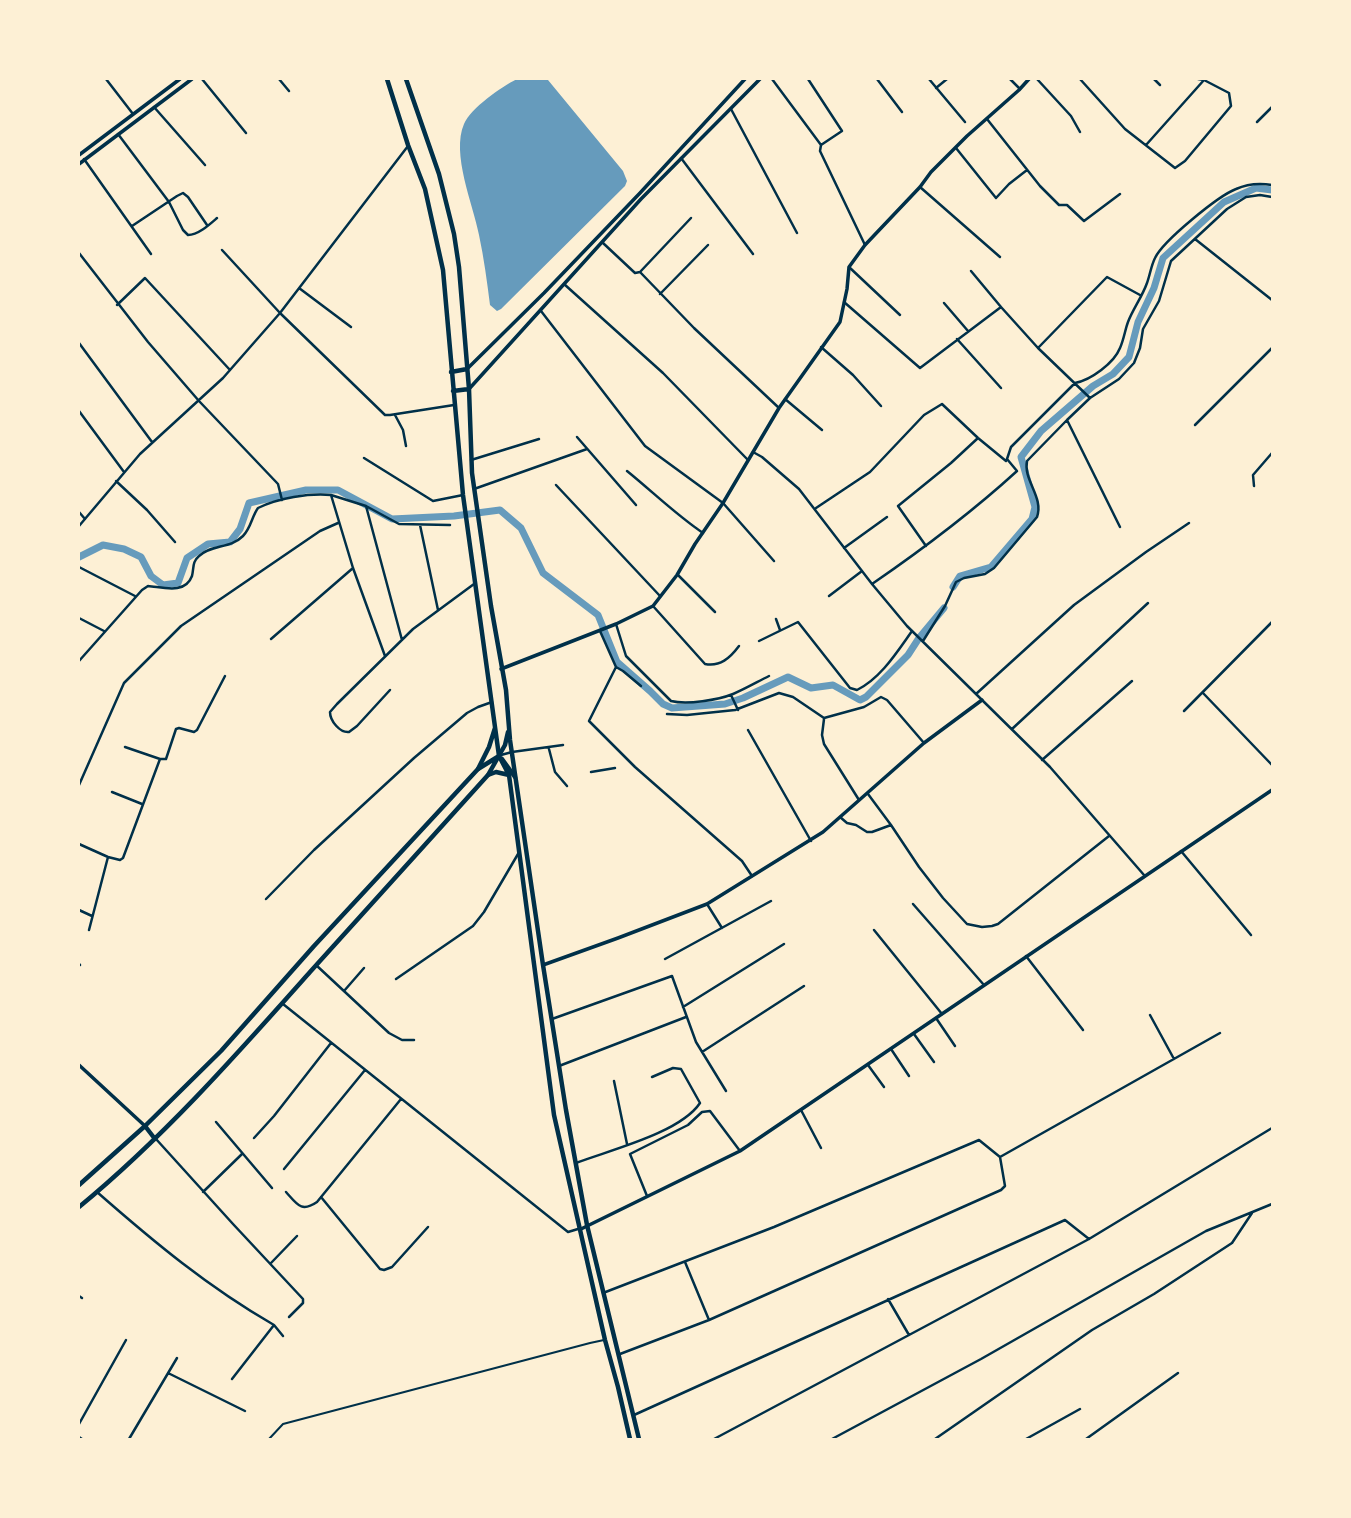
<!DOCTYPE html>
<style>
body{margin:0}
#map{position:relative;width:1351px;height:1518px;overflow:hidden;background:#fdf0d5;font-family:"PT Sans",sans-serif}
canvas{display:block}
.frame{position:absolute;inset:0;border:80px solid #fdf0d5;pointer-events:none}
</style>
<div id="map">
<canvas width="1351" height="1518"></canvas>
<div class="frame"></div>
</div>
<script>
const context = document.querySelector('canvas').getContext('2d');
context.lineJoin = 'round';
function fill(path, color) { context.fillStyle = color; context.fill(path, 'evenodd'); }
function stroke(path, color, width, dash) { context.strokeStyle = color; context.lineWidth = width; context.lineCap = dash ? 'butt' : 'round'; context.setLineDash(dash || []); context.stroke(path); }
fill(new Path2D(`
 M 517,79 L 544,79 L 548,80 L 623,171 L 627,181 L 625,186 L 501,309 L 497,311 L 490,305 C 487,282 484,258 479,235 C 473,204 451,154 464,124 C 471,108 501,87 517,79 Z`), '#669bbc');
stroke(new Path2D(`
 M 79,557 L 103,545 L 124,549 L 141,557 L 151,576 L 163,585 L 178,583 L 187,558 L 208,544 L 230,542 L 240,529 L 249,503 L 306,490 L 338,490 L 392,519 L 454,516 L 500,510 L 521,528 L 543,573 L 598,615 L 617,662 L 650,691 L 663,704 L 672,708 L 725,704 L 743,698 L 788,677 L 811,688 L 833,685 L 860,700 L 866,697 L 908,655 L 919,638 L 944,608
 M 953,587 L 960,576 L 991,567 L 1032,519 L 1035,507 L 1021,457 L 1041,431 L 1093,386 L 1113,374 L 1129,357 L 1138,322 L 1154,288 L 1163,258 L 1224,202 L 1256,188 L 1272,190`), '#669bbc', 7);
stroke(new Path2D(`
 M 269,1439 L 283,1424 L 590,1343 L 604,1340`), '#003049', 2);
stroke(new Path2D(`
 M 106,79 L 133,114
 M 202,79 L 246,133
 M 279,79 L 289,91
 M 772,79 L 821,145 L 820,151 L 865,245
 M 808,79 L 842,131 L 821,145
 M 877,79 L 902,112
 M 929,79 L 965,122
 M 1010,79 L 1020,89
 M 1037,79 L 1071,116 L 1080,132
 M 1080,79 L 1125,129 L 1175,168 L 1185,161 L 1231,106 L 1229,93 L 1204,80 L 1198,79
 M 1154,79 L 1160,85
 M 936,88 L 947,79
 M 154,107 L 205,165
 M 731,109 L 797,233
 M 987,119 L 1040,186 L 1059,205 L 1067,205 L 1084,221 L 1120,194
 M 1257,122 L 1272,107
 M 118,134 L 169,202 L 183,230 L 188,235 C 198,235 209,225 217,218
 M 1146,145 L 1204,80
 M 956,148 L 996,198 L 1009,184 L 1027,170
 M 681,158 L 753,254
 M 84,159 L 151,254
 M 920,187 L 1000,257
 M 132,226 L 177,196 L 183,193 L 188,197 L 207,225
 M 1195,239 L 1272,300
 M 603,243 L 635,273 L 640,272 L 694,328 L 779,408
 M 222,250 L 280,313 L 385,415 L 390,415 L 454,405
 M 79,253 L 148,342 L 199,401 L 278,484 L 282,500
 M 849,267 L 900,315
 M 971,271 L 1001,307
 M 640,272 L 691,218
 M 564,284 L 663,373 L 748,460
 M 299,288 L 351,327
 M 660,294 L 708,245
 M 844,302 L 920,368 L 1001,307 L 1038,348 L 1090,398
 M 944,303 L 968,331
 M 117,305 L 145,278 L 230,370
 M 541,311 L 645,446 L 723,503 L 774,561
 M 957,339 L 1001,388
 M 79,343 L 152,442
 M 821,347 L 853,375 L 881,406
 M 1038,348 L 1107,277 L 1140,295
 M 785,399 L 822,430
 M 79,411 L 124,472
 M 395,415 L 403,430 L 406,446
 M 1067,420 L 1120,527
 M 1195,425 L 1272,348
 M 577,437 L 636,505
 M 753,452 L 762,457 L 799,489 L 872,584 L 907,626 L 1050,767 L 1144,875
 M 364,458 L 433,501 L 463,495
 M 471,460 L 539,439
 M 627,471 C 653,492 675,514 703,533
 M 116,481 L 147,510 L 175,542
 M 556,485 L 660,596
 M 1254,486 L 1253,475 L 1272,453
 M 474,489 L 587,449
 M 331,495 L 366,506
 M 816,508 L 870,472 L 924,415 L 942,404 L 978,438 L 1006,461
 M 79,512 L 85,519
 M 420,525 L 438,610
 M 79,526 L 140,454 L 223,378 L 280,313 L 408,146
 M 926,546 L 898,506 L 951,463 L 978,438
 M 844,548 L 887,517
 M 79,567 L 135,596
 M 678,575 L 715,612
 M 872,584 C 923,549 971,513 1017,471 L 1007,459 L 1011,447 L 1075,383 C 1091,380 1114,363 1120,348 C 1124,339 1125,330 1128,322 C 1133,309 1142,297 1147,283 C 1150,275 1151,266 1155,258 C 1163,241 1218,196 1236,189 C 1247,184 1260,183 1272,185
 M 829,596 L 862,571
 M 653,606 L 705,664 C 720,667 730,658 739,646
 M 79,618 L 104,631
 M 776,619 L 780,630
 M 616,624 L 626,656 L 671,701 C 687,705 718,700 733,694 C 745,689 757,682 769,676
 M 600,631 L 616,667 L 589,721 L 635,767 L 742,861 L 752,876
 M 271,639 L 353,568
 M 402,640 L 366,506 L 399,524 L 450,525
 M 759,641 L 798,622 L 850,688 L 857,690 C 881,678 897,652 912,631
 M 923,641 L 945,606 L 956,582 L 964,578 L 985,574 L 994,568 L 1037,517 C 1044,497 1023,480 1027,461 L 1067,420 L 1090,398 L 1119,379 L 1134,363 L 1140,348 L 1143,329 L 1159,301 L 1171,261 L 1227,209 L 1246,197 L 1260,195 L 1272,197
 M 79,661 L 142,590 L 148,586 C 162,587 185,595 192,576 C 194,568 192,562 199,556 C 212,544 230,549 243,536 C 251,528 252,516 258,508 C 278,498 309,493 331,495 L 353,568 L 385,656
 M 616,667 L 623,671 L 641,686
 M 390,690 L 357,726 L 349,732 C 340,733 330,721 330,712 L 337,704 L 413,629 L 474,584
 M 1203,693 L 1272,765
 M 976,694 L 1074,605 L 1146,552 L 1189,523
 M 731,695 L 738,710
 M 1184,711 L 1272,622
 M 667,714 L 687,715 L 735,710 L 779,693 L 793,697 L 824,718 L 864,707 L 881,697 L 887,700 L 924,743
 M 824,719 L 822,735 L 824,744 L 859,800
 M 1012,729 L 1148,603
 M 748,730 L 811,841
 M 125,747 L 160,759
 M 549,749 L 555,772 L 567,786
 M 501,755 L 512,752 L 563,745
 M 1042,760 L 1132,681
 M 591,772 L 615,768
 M 79,785 L 124,683 L 181,626 L 320,531 L 338,523
 M 112,792 L 142,804
 M 868,794 L 891,825
 M 840,817 L 847,823 L 856,825 L 867,832 L 872,832 L 891,825 L 919,867 L 943,898 L 967,924 L 982,927 L 992,926 L 998,924 L 1109,836
 M 79,844 L 108,857 L 120,860 L 123,858 L 160,759 L 166,759 L 176,729 L 179,728 L 194,732 L 197,730 L 225,676
 M 1181,851 L 1251,935
 M 266,899 L 314,850 L 414,758 L 467,713 L 478,707 L 492,702
 M 707,904 L 722,928
 M 913,904 L 984,985
 M 79,910 L 92,916
 M 89,930 L 108,857
 M 874,930 L 942,1014
 M 1026,956 L 1083,1030
 M 665,959 L 771,901
 M 79,964 L 80,965
 M 316,965 L 389,1033 L 402,1040 L 414,1040
 M 396,979 L 473,926 L 484,912 L 518,854
 M 344,991 L 364,968
 M 283,1004 L 568,1232 L 578,1229
 M 683,1007 L 784,944
 M 1150,1015 L 1174,1059
 M 936,1018 L 955,1046
 M 552,1019 L 672,976 L 696,1042 L 726,1091
 M 914,1034 L 934,1062
 M 891,1049 L 909,1076
 M 702,1052 L 804,986
 M 868,1065 L 884,1087
 M 559,1066 L 686,1017
 M 614,1081 L 627,1144
 M 801,1110 L 821,1148
 M 216,1122 L 272,1188
 M 254,1138 L 274,1116 L 331,1043
 M 156,1139 L 233,1224 L 303,1299 L 303,1303 L 289,1317
 M 1000,1157 L 1220,1033
 M 576,1163 C 610,1150 680,1133 700,1103 L 681,1069 L 673,1068 L 652,1077
 M 284,1169 L 365,1070
 M 97,1192 C 154,1242 208,1287 274,1325 L 232,1379
 M 203,1192 L 242,1154
 M 286,1192 C 297,1204 301,1213 317,1202 L 401,1099
 M 647,1196 L 630,1154 L 688,1125 L 702,1112 L 710,1111 L 740,1151
 M 321,1197 L 380,1269 L 384,1270 L 392,1267 L 428,1227
 M 685,1262 L 709,1320
 M 271,1263 L 297,1236
 M 603,1293 L 774,1227 L 979,1140 L 1000,1157
 M 79,1296 L 82,1298
 M 888,1299 L 909,1335
 M 274,1325 L 283,1336
 M 620,1354 L 709,1320 L 1001,1190 L 1005,1186 L 1000,1157
 M 168,1373 L 245,1411
 M 634,1415 L 1065,1220 L 1089,1239
 M 79,1424 L 126,1340
 M 79,1437 L 82,1439
 M 129,1439 L 177,1358
 M 714,1439 L 1089,1239 L 1272,1128
 M 832,1439 L 981,1359 L 1206,1231 L 1272,1204
 M 935,1439 L 1092,1330 L 1154,1294 L 1232,1243 L 1252,1213
 M 1026,1439 L 1080,1409
 M 1086,1439 L 1178,1373`), '#003049', 2.5);
stroke(new Path2D(`
 M 79,155 L 180,79
 M 79,164 L 192,79
 M 467,369 L 544,293 L 640,193 L 745,79
 M 469,389 L 641,199 L 760,79
 M 501,669 L 616,624 L 653,606 L 677,575 L 695,544 L 723,503 L 779,408 L 840,322 L 847,289 L 849,267 L 865,245 L 920,187 L 931,172 L 967,136 L 1019,90 L 1029,79
 M 543,965 L 618,938 L 707,904 L 823,832 L 924,743 L 982,700
 M 79,1065 L 145,1126
 M 581,1229 L 740,1151 L 1272,790`), '#003049', 3.5);
stroke(new Path2D(`
 M 502,759 L 515,777
 M 145,1126 L 155,1139
 M 79,1185 L 145,1126 L 221,1051 L 314,946 L 478,769 L 499,756
 M 79,1207 C 164,1137 237,1054 310,972 C 369,906 429,841 488,775 L 505,745 L 508,732`), '#003049', 4.5);
stroke(new Path2D(`
 M 387,79 L 408,145 L 425,189 L 443,270 L 463,495 L 499,756 L 509,775 L 554,1115 L 605,1340 L 618,1387 L 630,1439
 M 406,79 L 439,174 L 454,234 L 459,267 L 469,389 L 472,473 L 491,606 L 506,690 L 510,740 L 543,965 L 566,1110 L 587,1225 L 639,1439
 M 451,372 L 467,369
 M 453,391 L 469,389
 M 478,769 L 489,747 L 495,728
 M 488,775 L 496,772 L 509,775`), '#003049', 4.5);
</script>
